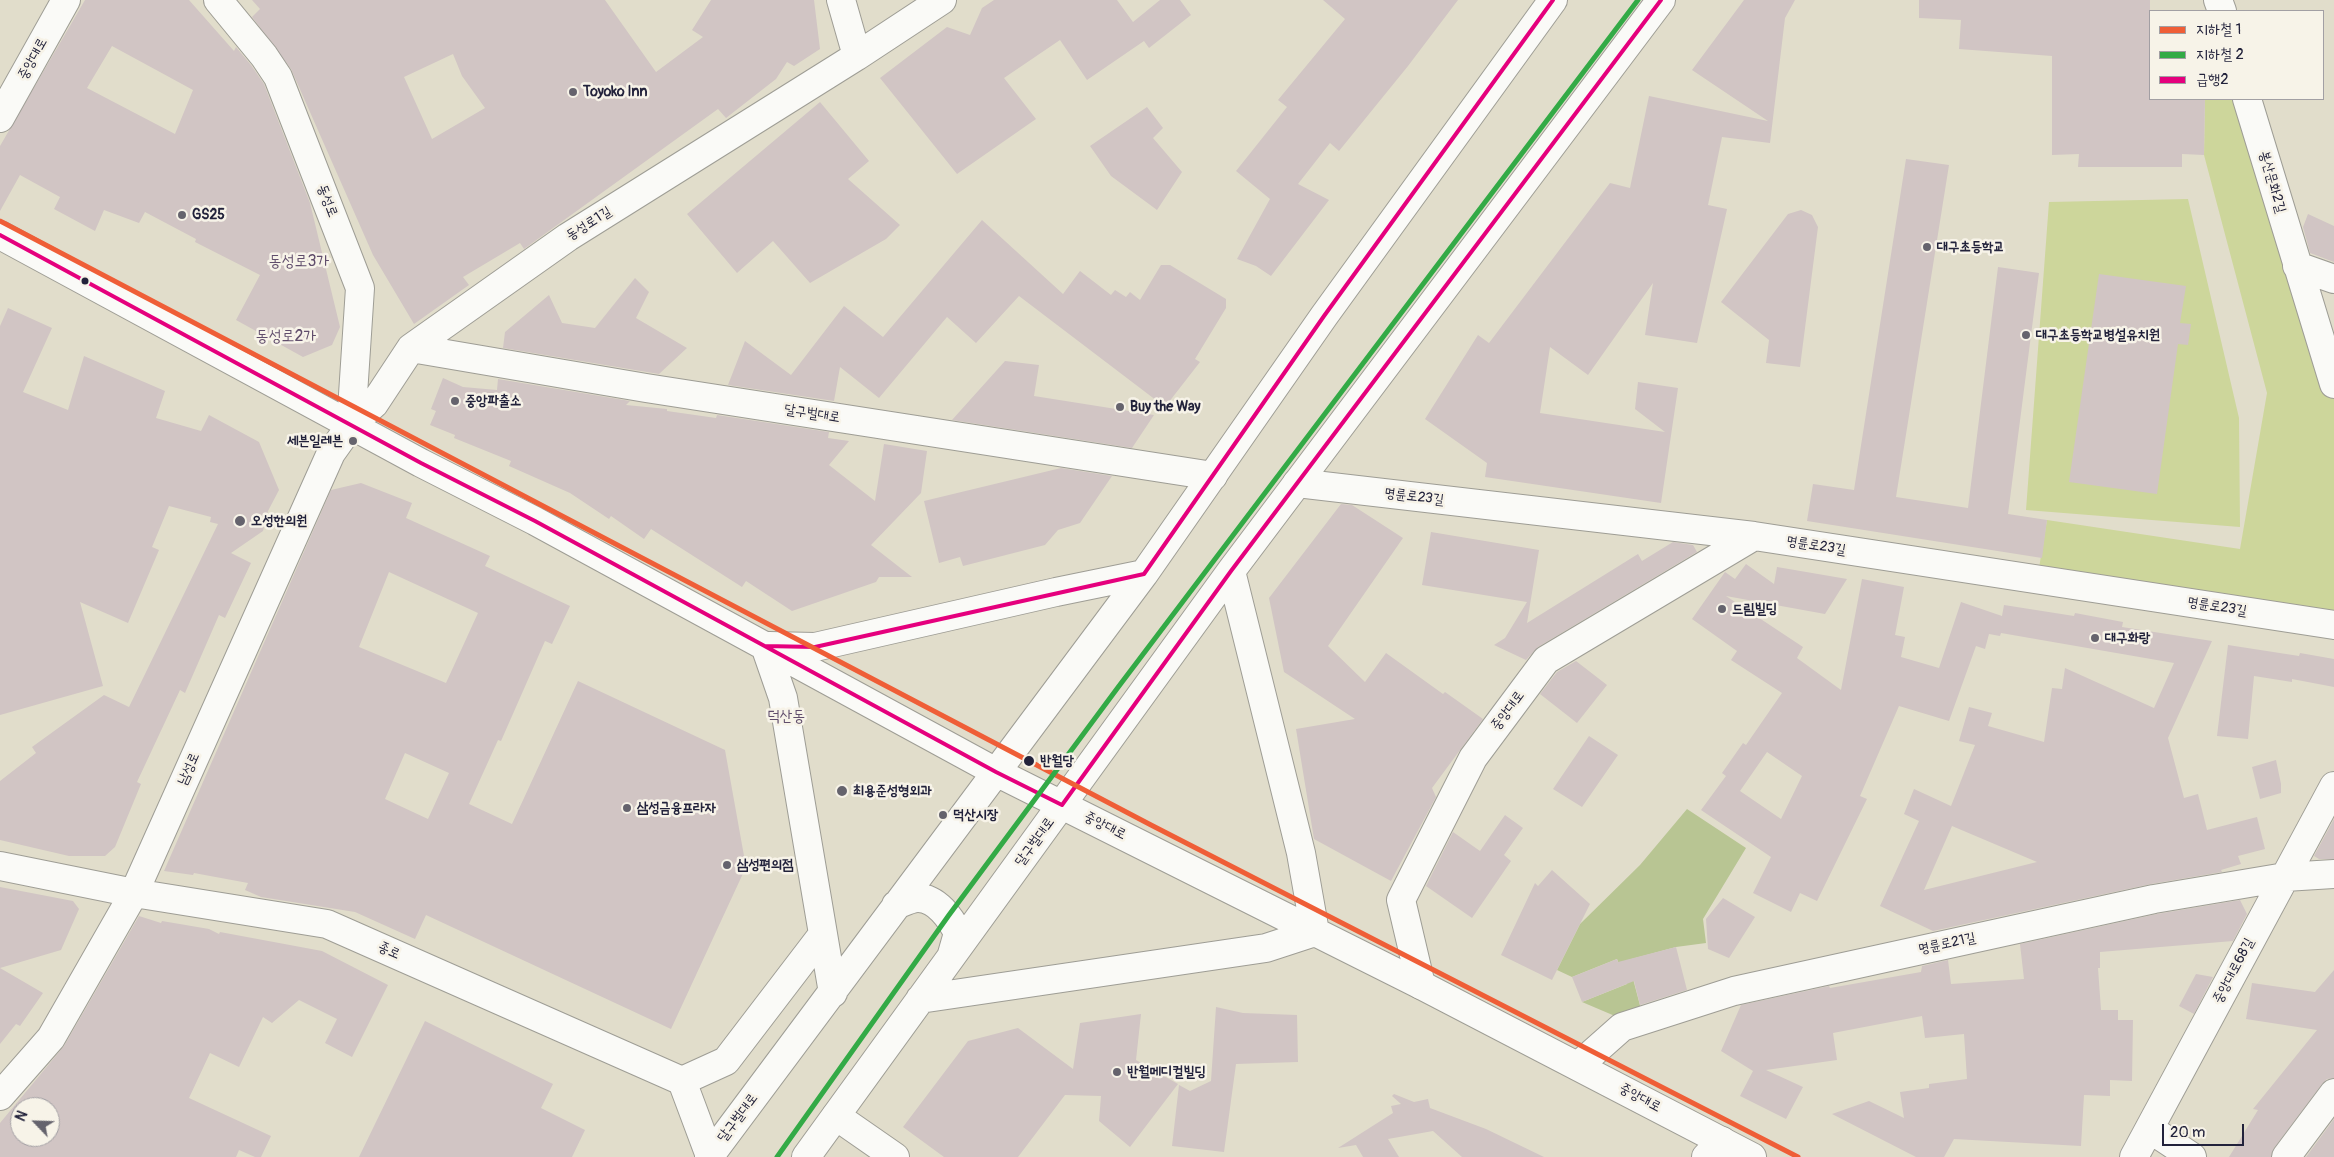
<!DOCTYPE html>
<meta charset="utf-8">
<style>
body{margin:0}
#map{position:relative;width:2334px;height:1157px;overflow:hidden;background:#e1ddcb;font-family:Pangolin,"Poor Story",sans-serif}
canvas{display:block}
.legend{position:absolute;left:2149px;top:10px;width:175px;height:90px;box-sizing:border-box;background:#f7f3e8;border:1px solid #a29fa3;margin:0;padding:6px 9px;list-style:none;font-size:15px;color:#22223b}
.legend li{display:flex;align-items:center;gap:10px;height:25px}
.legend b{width:25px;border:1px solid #a29fa3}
.north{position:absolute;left:10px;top:1097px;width:50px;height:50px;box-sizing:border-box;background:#f7f3e8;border:1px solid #a29fa3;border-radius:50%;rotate:294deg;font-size:14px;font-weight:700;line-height:20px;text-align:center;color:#22223b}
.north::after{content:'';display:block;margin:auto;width:18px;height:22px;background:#65636d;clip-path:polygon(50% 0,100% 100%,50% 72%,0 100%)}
.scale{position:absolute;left:2162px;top:1124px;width:82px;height:22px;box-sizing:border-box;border:2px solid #22223b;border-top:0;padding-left:6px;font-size:15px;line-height:18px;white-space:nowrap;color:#22223b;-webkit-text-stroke:4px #f7f3e8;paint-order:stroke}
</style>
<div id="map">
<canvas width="2334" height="1157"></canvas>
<ul class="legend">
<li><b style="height:6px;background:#ef5e37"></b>지하철 1</li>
<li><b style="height:6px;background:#33aa46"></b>지하철 2</li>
<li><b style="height:6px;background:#e5007d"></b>급행2</li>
</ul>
<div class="north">N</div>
<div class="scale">20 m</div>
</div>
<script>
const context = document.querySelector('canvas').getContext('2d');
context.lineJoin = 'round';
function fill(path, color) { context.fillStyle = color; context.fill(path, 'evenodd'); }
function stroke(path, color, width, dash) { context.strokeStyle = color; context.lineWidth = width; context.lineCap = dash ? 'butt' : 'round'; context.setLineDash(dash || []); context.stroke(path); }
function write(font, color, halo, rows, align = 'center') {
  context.font = font + ' Pangolin,"Poor Story",sans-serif'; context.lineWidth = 5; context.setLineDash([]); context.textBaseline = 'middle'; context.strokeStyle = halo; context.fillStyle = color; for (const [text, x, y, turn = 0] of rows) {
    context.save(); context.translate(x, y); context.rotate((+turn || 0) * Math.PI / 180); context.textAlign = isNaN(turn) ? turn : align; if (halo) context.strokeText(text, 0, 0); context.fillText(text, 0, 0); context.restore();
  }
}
fill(new Path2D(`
 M 2205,99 L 2245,99 L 2334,384 L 2334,625 L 2037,580 L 2047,520 L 2240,549 L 2267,393 L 2204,155 Z
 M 2188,199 L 2239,418 L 2240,527 L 2026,510 L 2049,202 Z`), '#cdd69b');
fill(new Path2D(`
 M 1687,809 L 1746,848 L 1703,919 L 1706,943 L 1676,947 L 1628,960 L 1642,1013 L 1622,1019 L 1582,1002 L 1627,984 L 1617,959 L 1572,977 L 1557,970 L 1580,924 L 1640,865 Z`), '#b8c593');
fill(new Path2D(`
 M 85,0 L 189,0 L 234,51 L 236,47 L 251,65 L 264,84 L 310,203 L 340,327 L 332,345 L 303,357 L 236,320 L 260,275 L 195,242 L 196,239 L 145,212 L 139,223 L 104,210 L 95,231 L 54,209 L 60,197 L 20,175 L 0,211 L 0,146 ZM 112,46 L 193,90 L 175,134 L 87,88 Z
 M 252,0 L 605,0 L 656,72 L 703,37 L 692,30 L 711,0 L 814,0 L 820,49 L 794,66 L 787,62 L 776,79 L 726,118 L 718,109 L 524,249 L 520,243 L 463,277 L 469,285 L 414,324 L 373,255 L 291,69 L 252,17 L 260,9 ZM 453,54 L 462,76 L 485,108 L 432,139 L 404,77 Z
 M 994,0 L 1117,0 L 1133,22 L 1160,0 L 1180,0 L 1191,15 L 1149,48 L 1144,41 L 1087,80 L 1060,40 L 1004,78 L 1036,119 L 957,174 L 880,78 L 947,27 L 970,35 L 982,8 Z
 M 1323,0 L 1458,0 L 1408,66 L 1339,151 L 1330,143 L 1298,184 L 1329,200 L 1271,276 L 1256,266 L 1237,259 L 1270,199 L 1236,171 L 1287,107 L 1278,100 L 1345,19 Z
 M 1744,0 L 1795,0 L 1785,18 L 1770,143 L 1722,137 L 1708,205 L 1727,209 L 1697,343 L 1645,335 L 1653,283 L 1588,375 L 1550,347 L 1540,413 L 1665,432 L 1635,409 L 1638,382 L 1678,388 L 1661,503 L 1485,477 L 1487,463 L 1425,419 L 1478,335 L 1489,343 L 1610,183 L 1630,188 L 1649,96 L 1768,121 L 1692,70 Z
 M 1919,0 L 2150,0 L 2150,99 L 2205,99 L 2204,155 L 2182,154 L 2182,167 L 2078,167 L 2079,154 L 2052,155 L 2052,56 L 1959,49 L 1961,20 L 1919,18 Z
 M 820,102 L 869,161 L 848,179 L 900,225 L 886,239 L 810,283 L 773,241 L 737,273 L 687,214 Z
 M 1147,107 L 1163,128 L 1153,138 L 1182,172 L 1157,210 L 1111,176 L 1090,146 Z
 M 1906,159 L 1949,165 L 1896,497 L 1968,508 L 1998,267 L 2039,273 L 2008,514 L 2047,520 L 2042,558 L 1807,521 L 1813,484 L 1854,490 Z
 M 1801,210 L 1812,215 L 1818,227 L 1800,367 L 1766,363 L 1769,340 L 1721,302 L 1788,214 Z
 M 2308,214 L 2334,226 L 2334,262 L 2310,253 L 2303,227 Z
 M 982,220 L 1063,294 L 1080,271 L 1111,295 L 1115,290 L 1126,297 L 1130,292 L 1140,300 L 1161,265 L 1170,265 L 1226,299 L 1226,308 L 1195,359 L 1200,362 L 1165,407 L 1019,296 L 976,343 L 947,317 L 879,398 L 840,367 L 834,401 L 728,385 L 745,341 L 791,375 L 844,306 L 883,337 Z
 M 2099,274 L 2186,286 L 2180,323 L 2191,324 L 2188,345 L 2178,344 L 2157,494 L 2069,482 Z
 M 635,278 L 649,292 L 636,318 L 687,348 L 659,374 L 503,348 L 505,332 L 549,295 L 562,323 L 595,328 Z
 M 8,308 L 52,328 L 23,392 L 68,410 L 84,356 L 165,391 L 156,418 L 201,431 L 209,415 L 259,442 L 279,490 L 268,511 L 263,531 L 231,553 L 251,563 L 225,618 L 219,615 L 185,693 L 180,690 L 137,782 L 141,784 L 115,847 L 105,856 L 69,856 L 0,840 L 0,781 L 36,753 L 32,747 L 104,695 L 129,707 L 218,524 L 210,522 L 211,517 L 169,506 L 152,547 L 159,550 L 128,623 L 80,602 L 103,686 L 0,715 L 0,326 Z
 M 1005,361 L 1039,365 L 1034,396 L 1154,415 L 1132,448 L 952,420 Z
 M 443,378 L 463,387 L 497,390 L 498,379 L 630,401 L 626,405 L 667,409 L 667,411 L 716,418 L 717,415 L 829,432 L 828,438 L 849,441 L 829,465 L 875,501 L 884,444 L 927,451 L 921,493 L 871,545 L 912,577 L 879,577 L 876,582 L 792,611 L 746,581 L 742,587 L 651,529 L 644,539 L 611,516 L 609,519 L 570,493 L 509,466 L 511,461 L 454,438 L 455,435 L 430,425 L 436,411 L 431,409 Z
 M 1061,468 L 1112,476 L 1080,523 L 1058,530 L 1045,545 L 963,566 L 960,557 L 939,563 L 924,501 Z
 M 361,483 L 412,503 L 406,518 L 490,556 L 485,566 L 570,606 L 552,644 L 545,641 L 501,741 L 498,740 L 469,804 L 512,824 L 578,681 L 725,750 L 746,867 L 671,1029 L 426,915 L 415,939 L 355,912 L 261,897 L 245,890 L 248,883 L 194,873 L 193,875 L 164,871 L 331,490 ZM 389,572 L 478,613 L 446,683 L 359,647 ZM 405,753 L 449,773 L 428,819 L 385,799 Z
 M 1341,504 L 1352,505 L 1403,538 L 1328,646 L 1365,682 L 1386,653 L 1443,694 L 1445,692 L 1483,719 L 1432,788 L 1436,797 L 1391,881 L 1314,839 L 1296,729 L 1355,719 L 1284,672 L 1269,598 Z
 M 1431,532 L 1539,550 L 1527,623 L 1638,554 L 1642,561 L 1673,542 L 1693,545 L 1697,552 L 1538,647 L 1526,660 L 1494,645 L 1505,638 L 1527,602 L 1422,585 Z
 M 1746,564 L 1774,584 L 1777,567 L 1847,579 L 1825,614 L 1726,596 L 1803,647 L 1797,658 L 1841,690 L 1862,579 L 1904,587 L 1895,635 L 1905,637 L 1901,657 L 1939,668 L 1961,602 L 2002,616 L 2004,605 L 2074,616 L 2075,613 L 2123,622 L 2122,627 L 2212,641 L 2168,738 L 2184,798 L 2198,794 L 2207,830 L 2257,817 L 2265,849 L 2238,856 L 2241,864 L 2221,870 L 2222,872 L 2151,884 L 1933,931 L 1880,906 L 1919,821 L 1904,814 L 1914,789 L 1951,806 L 1975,745 L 1959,741 L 1969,707 L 1992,713 L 1988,726 L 2044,742 L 2052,688 L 2062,689 L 2065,668 L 2154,708 L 2174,663 L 2001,633 L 2000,636 L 1989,634 L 1985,649 L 1976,646 L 1949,721 L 1899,706 L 1860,796 L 1867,799 L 1817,901 L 1800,893 L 1791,912 L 1753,893 L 1771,857 L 1701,810 L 1726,776 L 1722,773 L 1743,743 L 1746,745 L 1782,693 L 1731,660 L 1737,651 L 1692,619 L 1725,572 L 1735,579 ZM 1767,752 L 1802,776 L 1781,819 L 1740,791 ZM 1952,826 L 2037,862 L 1924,890 Z
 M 2228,645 L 2299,656 L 2300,653 L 2334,659 L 2334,687 L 2292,679 L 2292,682 L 2254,676 L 2248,739 L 2217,736 Z
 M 1576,661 L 1607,685 L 1577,723 L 1540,694 L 1557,672 Z
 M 1589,736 L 1618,755 L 1582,807 L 1553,789 Z
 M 2276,760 L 2281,784 L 2281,793 L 2260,799 L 2252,767 Z
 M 1505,815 L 1523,828 L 1504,855 L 1511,861 L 1472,918 L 1426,886 L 1453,832 L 1480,851 Z
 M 2334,819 L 2334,859 L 2319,859 L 2314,856 Z
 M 1552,870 L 1590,904 L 1552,980 L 1501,955 L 1535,883 L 1538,886 Z
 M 0,887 L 73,901 L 79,909 L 61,950 L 0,968 Z
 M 1723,898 L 1755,917 L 1729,958 L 1708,949 L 1706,919 Z
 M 2240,900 L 2247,914 L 2233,941 L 2100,952 L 2100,968 L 2098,968 L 2101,1010 L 2118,1010 L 2118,1020 L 2133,1020 L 2132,1081 L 2110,1080 L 2110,1096 L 2084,1095 L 2081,1146 L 1954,1139 L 1944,1157 L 1916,1157 L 1832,1114 L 1869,1101 L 1904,1118 L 1900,1092 L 1929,1088 L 1929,1084 L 1967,1079 L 1964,1034 L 1925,1038 L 1922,1016 L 1833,1033 L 1837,1060 L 1766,1070 L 1803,1087 L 1786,1119 L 1740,1096 L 1753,1071 L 1721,1051 L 1741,1005 L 1829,986 L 1830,988 L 1921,972 L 1922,966 L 1948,960 L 1951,984 L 2024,979 L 2020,944 L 2157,914 Z
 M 139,916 L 161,923 L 162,921 L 209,929 L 219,934 L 220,932 L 322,951 L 388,985 L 352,1057 L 325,1043 L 337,1019 L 299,1000 L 272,1023 L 263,1017 L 239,1067 L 210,1053 L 189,1098 L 271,1136 L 261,1157 L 255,1157 L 239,1150 L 236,1157 L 0,1157 L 0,1123 L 64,1046 ZM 20,1107 L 50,1107 L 50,1137 L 20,1137 Z
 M 1676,947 L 1687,990 L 1640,1005 L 1634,981 L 1582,1002 L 1572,977 L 1617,959 L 1618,962 Z
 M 0,968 L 43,993 L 20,1026 L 16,1024 L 0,1044 Z
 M 2334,970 L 2334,1078 L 2327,1079 L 2322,1084 L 2274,1148 L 2271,1157 L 2229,1157 L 2258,1110 L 2253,1109 L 2317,1030 L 2246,1019 L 2252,983 L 2315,992 Z
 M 2196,974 L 2213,977 L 2194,1014 L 2179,1006 Z
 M 1216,1007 L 1243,1013 L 1297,1015 L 1298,1062 L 1236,1064 L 1224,1152 L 1172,1146 L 1179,1085 L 1190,1091 L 1211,1081 Z
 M 1141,1014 L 1136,1060 L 1178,1084 L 1130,1147 L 1099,1121 L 1101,1096 L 1065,1095 L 1018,1157 L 944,1157 L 903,1127 L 968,1041 L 1018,1028 L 1073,1069 L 1080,1023 Z
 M 425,1021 L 553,1084 L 541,1108 L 585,1130 L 572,1157 L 359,1157 Z
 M 1394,1094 L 1414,1102 L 1428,1099 L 1430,1108 L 1486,1129 L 1544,1157 L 1462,1157 L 1433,1131 L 1388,1139 L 1399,1157 L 1363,1157 L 1356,1145 L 1338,1148 L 1393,1113 L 1391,1106 L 1401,1104 L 1392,1096 Z
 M 2334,1119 L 2334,1157 L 2306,1157 Z`), '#d1c5c4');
const minor = new Path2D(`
 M 218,0 L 264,56 L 278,77 L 360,288 L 351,425
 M 841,0 L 857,56
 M 2218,0 L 2222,11
 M 2247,99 L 2334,384
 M 0,118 L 66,0
 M 2297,266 L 2334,279
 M 411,348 L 646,388 L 1213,476
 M 1297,483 L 1754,536 L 2334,625
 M 0,866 L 134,893 L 327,924 L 682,1081 L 710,1156
 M 1421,985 L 1401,900 L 1473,758 L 1546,660 L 1754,536
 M 1578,1066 L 1622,1027 L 1734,991 L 2154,899 L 2285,877 L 2334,874
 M 0,1096 L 51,1038 L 134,893 L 331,453 L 351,425 L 374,404 L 411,348 L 568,237 L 857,56 L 942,0
 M 836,1116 L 895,1157
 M 2150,1129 L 2192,1157
 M 1706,1157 L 1722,1141
 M 2134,1157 L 2334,786
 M 2286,1157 L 2334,1093`);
const major = new Path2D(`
 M 0,235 L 421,463 L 535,521 L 996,772 L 1421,985 L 1752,1157
 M 1231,571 L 1301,853 L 1315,932
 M 765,646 L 783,698 L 833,993
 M 769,646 L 815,647 L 1056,592 L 1144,574
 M 896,905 C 902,903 911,898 918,898 C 937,898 951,919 958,933 L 952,954
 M 920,999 L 1266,948 L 1315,932
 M 682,1081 L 726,1061 L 823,934
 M 709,1157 L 1144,574 L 1324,316 L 1553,0
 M 806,1157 L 1231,571 L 1661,0`);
stroke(minor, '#9e9d95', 30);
stroke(major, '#9e9d95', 30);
stroke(minor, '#fafaf7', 28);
stroke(major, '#fafaf7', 28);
stroke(new Path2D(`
 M 0,235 L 421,463 L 535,521 L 996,772 L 1062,805 L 1231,571 L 1661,0
 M 765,646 L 815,647 L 1144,574 L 1324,316 L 1553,0`), '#e5007d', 4);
stroke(new Path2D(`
 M 0,221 L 1151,825 L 1798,1157`), '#ef5e37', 5);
stroke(new Path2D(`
 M 777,1157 L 949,915 L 1119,686 L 1638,0`), '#33aa46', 5);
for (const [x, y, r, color] of [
 [573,92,5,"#65636d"],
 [182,215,5,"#65636d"],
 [1927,247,5,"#65636d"],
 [85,281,4.5,"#22223b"],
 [2026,335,5,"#65636d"],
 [455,401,5,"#65636d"],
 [1120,407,5,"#65636d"],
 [353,441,5,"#65636d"],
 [240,521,6,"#65636d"],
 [1722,609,5,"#65636d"],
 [2095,638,5,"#65636d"],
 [1029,761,6,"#22223b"],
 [842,791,6,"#65636d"],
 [627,808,5,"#65636d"],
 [943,815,5,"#65636d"],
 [727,865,5,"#65636d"],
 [1117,1072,5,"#65636d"]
]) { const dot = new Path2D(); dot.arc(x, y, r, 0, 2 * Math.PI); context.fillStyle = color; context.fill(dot); stroke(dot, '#f7f3e8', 2); }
write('14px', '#22223b', '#f7f3e8', [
 ["중앙대로",33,59,-61],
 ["봉산문화2길",2272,182,74],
 ["동성로",327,201,69],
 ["동성로1길",589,224,-32],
 ["달구벌대로",812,414,9],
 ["명륜로23길",1414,497,7],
 ["명륜로23길",1816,546,9],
 ["명륜로23길",2217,607,9],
 ["중앙대로",1508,711,-53],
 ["남성로",189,769,-66],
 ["중앙대로",1105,826,27],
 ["달구벌대로",1035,842,-54],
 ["명륜로21길",1947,944,-12],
 ["종로",389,951,24],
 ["중앙대로68길",2234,971,-62],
 ["중앙대로",1640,1098,28],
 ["달구벌대로",738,1118,-53]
]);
write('bold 14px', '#22223b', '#f7f3e8', [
 ["Toyoko Inn",583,92],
 ["GS25",192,215],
 ["대구초등학교",1937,247],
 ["대구초등학교병설유치원",2036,335],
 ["중앙파출소",465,401],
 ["Buy the Way",1130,407],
 ["세븐일레븐",343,441,"right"],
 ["오성한의원",251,521],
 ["드림빌딩",1732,609],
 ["대구화랑",2105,638],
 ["최용준성형외과",853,791],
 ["삼성금융프라자",637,808],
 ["덕산시장",953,815],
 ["삼성편의점",737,865],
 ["반월메디컬빌딩",1127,1072]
], 'left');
write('bold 14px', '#22223b', '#f7f3e8', [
 ["반월당",1040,761]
], 'left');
write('16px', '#614e6c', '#f7f3e8', [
 ["동성로3가",299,262],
 ["동성로2가",286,337],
 ["덕산동",786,717]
]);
</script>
